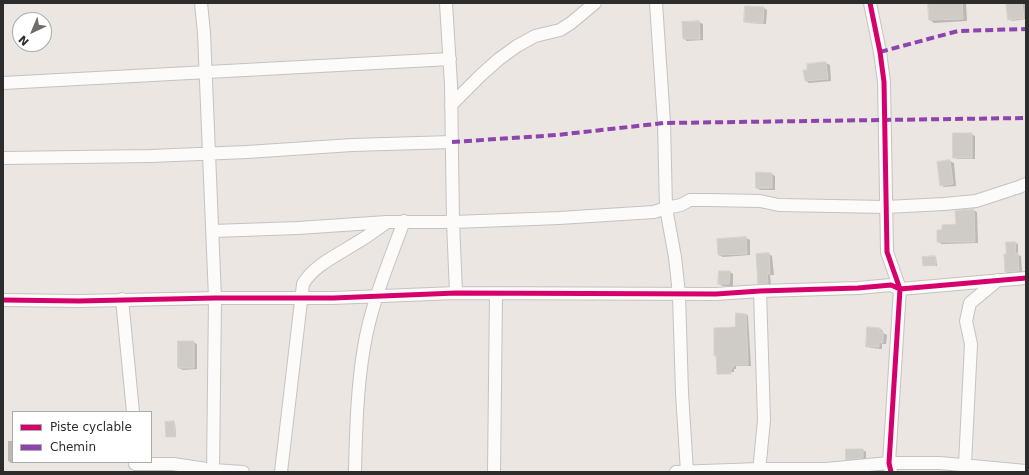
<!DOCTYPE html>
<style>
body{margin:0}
#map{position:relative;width:1029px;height:475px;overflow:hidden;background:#ebe6e1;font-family:"DejaVu Sans",sans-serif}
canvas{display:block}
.frame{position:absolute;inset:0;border:4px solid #2c2c2c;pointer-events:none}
.legend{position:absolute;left:12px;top:411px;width:140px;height:52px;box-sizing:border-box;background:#fff;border:1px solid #ababab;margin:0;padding:5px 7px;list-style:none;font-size:12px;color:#2c2c2c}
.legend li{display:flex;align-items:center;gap:8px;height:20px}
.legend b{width:20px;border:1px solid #ababab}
.north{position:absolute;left:12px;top:12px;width:40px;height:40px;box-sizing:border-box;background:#fff;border:1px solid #ababab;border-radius:50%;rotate:224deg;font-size:11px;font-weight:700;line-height:16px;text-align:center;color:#2c2c2c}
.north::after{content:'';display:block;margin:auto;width:14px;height:18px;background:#6f6d6b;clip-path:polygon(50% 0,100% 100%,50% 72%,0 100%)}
</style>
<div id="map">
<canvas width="1029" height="475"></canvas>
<div class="frame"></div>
<ul class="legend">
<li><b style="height:5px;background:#d6006c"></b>Piste cyclable</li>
<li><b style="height:5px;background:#8e44ad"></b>Chemin</li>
</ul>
<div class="north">N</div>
</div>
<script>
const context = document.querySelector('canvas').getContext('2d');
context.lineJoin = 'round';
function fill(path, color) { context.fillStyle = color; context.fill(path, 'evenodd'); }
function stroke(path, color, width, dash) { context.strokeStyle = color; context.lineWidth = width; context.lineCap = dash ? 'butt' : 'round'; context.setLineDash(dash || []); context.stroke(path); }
fill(new Path2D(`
 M 728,3 L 743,3 L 730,4 Z
 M 928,3 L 966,3 L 967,21 L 934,23 L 930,20 Z
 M 1007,3 L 1025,3 L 1026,19 L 1012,21 L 1009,19 Z
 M 764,8 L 767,10 L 766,24 L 749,23 L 745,21 Z
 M 699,22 L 703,24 L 703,40 L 687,41 L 684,39 Z
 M 826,63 L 830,65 L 831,81 L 809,83 L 806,81 L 808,71 L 808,65 Z
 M 971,134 L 975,136 L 975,159 L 957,159 L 954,157 Z
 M 950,161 L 954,163 L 956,186 L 944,187 L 941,185 L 938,163 Z
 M 772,174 L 775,176 L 775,190 L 760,190 L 757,188 Z
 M 973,210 L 977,212 L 978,243 L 942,244 L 938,242 L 943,231 L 957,225 Z
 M 746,238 L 750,240 L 750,255 L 723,257 L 719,255 L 719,239 Z
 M 1015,243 L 1018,244 L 1018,255 L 1021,256 L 1022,272 L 1009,274 L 1006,272 L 1007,255 Z
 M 769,254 L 772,256 L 774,275 L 770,275 L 771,285 L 763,285 L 759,283 Z
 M 935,257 L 936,257 L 937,266 L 924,266 Z
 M 730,272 L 733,274 L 733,286 L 723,286 L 719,284 Z
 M 746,314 L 748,316 L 751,366 L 736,366 L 736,369 L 734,369 L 734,372 L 720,373 L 720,375 L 718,374 L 717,356 L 715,355 Z
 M 880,329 L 883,331 L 883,333 L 887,335 L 886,344 L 882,344 L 882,349 L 871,348 L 867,346 Z
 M 193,342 L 197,344 L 197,369 L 183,370 L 179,368 Z
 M 174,422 L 175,423 L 176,437 L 167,437 Z
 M 8,441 L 13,441 L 13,462 L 23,463 L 11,463 L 8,461 Z
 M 863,450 L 866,452 L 866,459 L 851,461 L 847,459 Z`), '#0003');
const building = new Path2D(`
 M 928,3 L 962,3 L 963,19 L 929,20 Z
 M 1006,3 L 1022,3 L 1024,18 L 1008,20 Z
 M 745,6 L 764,7 L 763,23 L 744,22 Z
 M 699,21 L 700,39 L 683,39 L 682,22 Z
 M 826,62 L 828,79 L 805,81 L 803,70 L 807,70 L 807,64 Z
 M 953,133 L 972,133 L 972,158 L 953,158 Z
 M 950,160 L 953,184 L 940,186 L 937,162 Z
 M 756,172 L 772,173 L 772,188 L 756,188 Z
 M 974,209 L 975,242 L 937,242 L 937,230 L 942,230 L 942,225 L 956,224 L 955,211 Z
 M 746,237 L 747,254 L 718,255 L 717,239 Z
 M 1006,242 L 1016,242 L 1015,253 L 1018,253 L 1019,271 L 1005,272 L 1004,254 L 1006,254 Z
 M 769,253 L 770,274 L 767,274 L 768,283 L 758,284 L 756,254 Z
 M 935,256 L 936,265 L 923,266 L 922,257 Z
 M 719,271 L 730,271 L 729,284 L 718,284 Z
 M 736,313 L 746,314 L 748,365 L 733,365 L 733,368 L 731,368 L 731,374 L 717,374 L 716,355 L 714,356 L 714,328 L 735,327 Z
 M 867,327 L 880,328 L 880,332 L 883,332 L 883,343 L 879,343 L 879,347 L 866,347 Z
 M 178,341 L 194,341 L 194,368 L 178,368 Z
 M 174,421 L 175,437 L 166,437 L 165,422 Z
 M 846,449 L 863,449 L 863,458 L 846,460 Z`);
fill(building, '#cfccc8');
stroke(building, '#d6d2cd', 1);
const street = new Path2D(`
 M 201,3 L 204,33 L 215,298 L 213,472
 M 446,3 L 451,85 L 453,222 L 456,293
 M 656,3 L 664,123 L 666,208 L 675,257 L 679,294 L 682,393 L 687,472
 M 870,3 L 880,52 L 884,82 L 887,252 L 900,289 L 889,463 L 891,472
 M 3,83 L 450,59
 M 451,105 L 481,75 L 499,59 L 517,46 L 535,36 L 560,30 L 571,23 L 595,3
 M 3,158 L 151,156 L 247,152 L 352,145 L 452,142
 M 213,231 L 298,228 L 387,222 L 453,222 L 559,218 L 654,212 L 666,208 L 681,205 L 690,200 L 709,200 L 760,201 L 779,205 L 886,207 L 944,204 L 976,201 L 1019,187 L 1026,184
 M 122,299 L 133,412
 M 3,300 L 79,301 L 215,298 L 333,298 L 456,293 L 716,294 L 760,291 L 858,288 L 891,285 L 900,289 L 1026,278
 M 135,464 L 173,464 L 213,470 L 243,472
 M 965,464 L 971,344 L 966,321 L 970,303 L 998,280
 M 281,472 L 303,284 C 314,265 338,255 356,243 C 367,237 377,229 387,222
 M 355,472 C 356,430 357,388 364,347 C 371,304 389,262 404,221
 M 494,472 L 496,293
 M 676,472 L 759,469 L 826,469 L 889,463 L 940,463 L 1026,471
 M 759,472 L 764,420 L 760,291`);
stroke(street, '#c4c2c3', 14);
stroke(street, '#fcfbfa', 12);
stroke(new Path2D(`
 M 880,52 L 958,31 L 1026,29
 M 452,142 L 557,135 L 664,123 L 1026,118`), '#8e44ad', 4, [8, 4]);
stroke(new Path2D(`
 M 870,3 L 880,52 L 884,82 L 887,252 L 900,289 L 889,463 L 891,472
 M 3,300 L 79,301 L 215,298 L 333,298 L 456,293 L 716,294 L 760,291 L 858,288 L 891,285 L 900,289 L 1026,278`), '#d6006c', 5);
</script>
